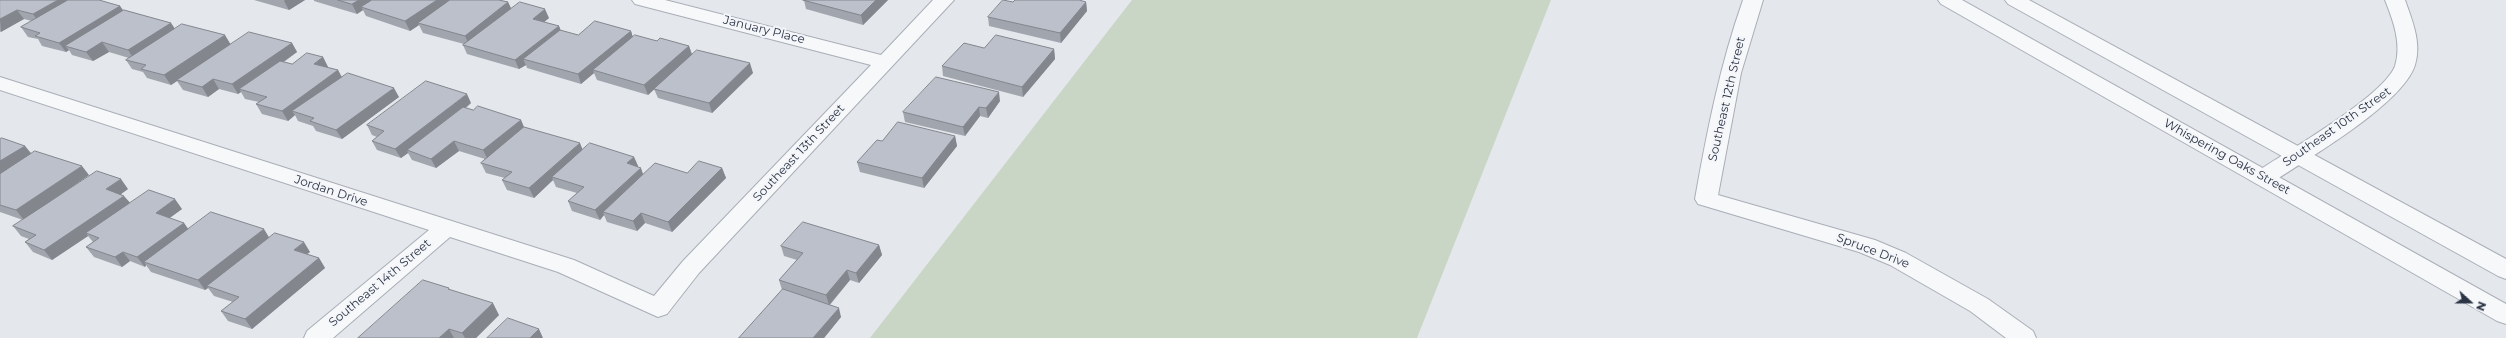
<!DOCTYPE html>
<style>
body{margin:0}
#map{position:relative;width:2506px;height:338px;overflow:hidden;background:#e4e7ec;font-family:Montserrat,sans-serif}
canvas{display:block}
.north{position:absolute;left:2450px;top:282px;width:40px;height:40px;-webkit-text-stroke:3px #f4f6f9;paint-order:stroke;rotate:111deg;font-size:11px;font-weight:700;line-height:16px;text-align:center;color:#2b3445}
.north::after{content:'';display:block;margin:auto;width:14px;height:18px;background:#2b3445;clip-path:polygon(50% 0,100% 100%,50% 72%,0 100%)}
</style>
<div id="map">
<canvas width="2506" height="338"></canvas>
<div class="north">N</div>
</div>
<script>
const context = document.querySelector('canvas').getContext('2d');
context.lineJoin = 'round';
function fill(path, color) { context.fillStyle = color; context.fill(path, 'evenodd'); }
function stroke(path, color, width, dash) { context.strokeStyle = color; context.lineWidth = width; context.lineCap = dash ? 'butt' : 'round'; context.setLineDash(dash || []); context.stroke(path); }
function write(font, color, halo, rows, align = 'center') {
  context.font = font + ' Montserrat,sans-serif'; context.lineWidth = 4; context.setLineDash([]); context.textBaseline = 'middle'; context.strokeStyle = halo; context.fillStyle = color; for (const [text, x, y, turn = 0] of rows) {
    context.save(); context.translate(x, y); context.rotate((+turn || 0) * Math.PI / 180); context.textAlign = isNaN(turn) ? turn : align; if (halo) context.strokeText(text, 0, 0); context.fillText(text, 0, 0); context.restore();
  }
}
fill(new Path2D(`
 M 1132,0 L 1551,0 L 1417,338 L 870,338 Z`), '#c9d6c5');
const minor = new Path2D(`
 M 632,0 L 665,0 L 881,55 L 933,0 L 954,0 L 699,273 L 667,314 L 658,317 L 558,272 L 450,237 L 333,338 L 304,338 L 307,331 L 429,230 L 0,90 L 0,77 L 574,260 L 654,296 L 683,261 L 871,65 L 635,4 Z
 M 1743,0 L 1763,0 L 1741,73 L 1718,195 L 1875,240 L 1906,253 L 1988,299 L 2033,331 L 2036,338 L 2006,338 L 1970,311 L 1890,265 L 1859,252 L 1698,204 L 1695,199 C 1707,131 1720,65 1743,0 Z
 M 2385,0 L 2405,0 C 2412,20 2422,43 2415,65 C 2403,104 2307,159 2271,183 L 2263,185 L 2255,183 L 2252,178 L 2255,173 C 2286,152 2384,96 2395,66 C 2402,44 2393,20 2385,0 Z`);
const tertiary = new Path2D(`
 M 1938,0 L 1962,0 L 2506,304 L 2506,324 L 2497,321 L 1941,4 Z
 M 2005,0 L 2029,0 L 2506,259 L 2506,279 L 2498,276 L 2008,4 Z`);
stroke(minor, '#a9aeb7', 2);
stroke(tertiary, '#a9aeb7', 2);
fill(minor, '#f7f8fa');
fill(tertiary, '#f7f8fa');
fill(new Path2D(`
 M 0,0 L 120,6 L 123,10 L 171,23 L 175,29 L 231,44 L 292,43 L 297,52 L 284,62 L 292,64 L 323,57 L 328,67 L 327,68 L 338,70 L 342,77 L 399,97 L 342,139 L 316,131 L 313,126 L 298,121 L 295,115 L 288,121 L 262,114 L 256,104 L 259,102 L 245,99 L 241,92 L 238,94 L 219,89 L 208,97 L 183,90 L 177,81 L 171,85 L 147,78 L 143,72 L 132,69 L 126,60 L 129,58 L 109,52 L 93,61 L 72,55 L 69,50 L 66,52 L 42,46 L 38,39 L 28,37 L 21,27 L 32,21 L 24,19 L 0,32 Z
 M 254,0 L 305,0 L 289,10 Z
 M 314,0 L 499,0 L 508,2 L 511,9 L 549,18 L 544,22 L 559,26 L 560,30 L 578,35 L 631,31 L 633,38 L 689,46 L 692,54 L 753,73 L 712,113 L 658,98 L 654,89 L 656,87 L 648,95 L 597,80 L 594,73 L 581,84 L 527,68 L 526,65 L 519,69 L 467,54 L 463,45 L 464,44 L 423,33 L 419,25 L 410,31 L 366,16 L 363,10 L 357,14 L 314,1 Z
 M 804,0 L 888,0 L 863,25 L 806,9 Z
 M 1086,2 L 1087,11 L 1061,43 L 989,26 L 988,17 Z
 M 984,48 L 1054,49 L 1055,59 L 1023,97 L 943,76 L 942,66 Z
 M 1000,101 L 988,118 L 980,116 L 965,136 L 905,122 L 903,112 Z
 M 471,103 L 466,108 L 473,110 L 521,120 L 524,127 L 583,150 L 634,157 L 638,166 L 638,167 L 643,174 L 687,173 L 722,168 L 726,178 L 672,232 L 645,223 L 637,231 L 607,222 L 604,215 L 600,220 L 572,211 L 568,201 L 577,193 L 556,187 L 553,180 L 534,198 L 507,190 L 502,180 L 505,178 L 486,173 L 481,163 L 485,159 L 459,151 L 436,168 L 412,160 L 408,153 L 401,158 L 377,150 L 372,141 L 377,137 L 372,135 L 367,125 Z
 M 955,136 L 957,146 L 924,188 L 860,172 L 857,162 L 882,141 Z
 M 0,139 L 25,146 L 31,153 L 89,175 L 50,202 L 128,189 L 121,194 L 130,203 L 182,209 L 169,218 L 184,223 L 188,229 L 269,237 L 310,252 L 307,254 L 319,258 L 325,268 L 252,329 L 228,321 L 221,311 L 233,302 L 214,296 L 208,288 L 205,290 L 151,272 L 146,265 L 145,267 L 130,261 L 122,267 L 94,257 L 86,247 L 93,242 L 88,236 L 52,260 L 33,252 L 25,242 L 29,239 L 21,236 L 13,226 L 23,220 L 0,212 Z
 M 879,245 L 882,255 L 859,283 L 850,280 L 830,305 L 841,317 L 824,338 L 739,338 L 782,290 L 779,280 L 797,260 L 784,256 L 781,246 Z
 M 449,288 L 450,290 L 499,315 L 476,338 L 358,338 Z`), '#a1a5ae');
fill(new Path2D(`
 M 58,0 L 80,0 L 40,24 L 33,14 Z
 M 285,0 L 305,0 L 289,10 L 284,1 Z
 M 359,0 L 378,0 L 361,7 L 363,10 L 357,14 L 352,4 Z
 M 437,0 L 456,0 L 418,23 L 419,25 L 410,31 L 405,21 Z
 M 876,0 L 888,0 L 863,25 L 861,15 Z
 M 508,2 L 513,12 L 469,45 L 465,36 Z
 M 1086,2 L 1087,11 L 1061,43 L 1060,33 Z
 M 120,6 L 126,15 L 65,46 L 69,50 L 66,52 L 59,43 Z
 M 545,9 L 549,18 L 537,28 L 533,19 Z
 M 17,10 L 24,19 L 1,32 L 0,19 Z
 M 171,23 L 177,32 L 134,59 L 128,50 Z
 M 559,26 L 563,36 L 523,59 L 526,65 L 519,69 L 515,60 Z
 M 631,31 L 634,41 L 593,70 L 594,73 L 581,84 L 578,74 Z
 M 225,35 L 231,45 L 171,85 L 164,75 Z
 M 102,42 L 109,52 L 93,61 L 86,52 Z
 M 292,43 L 297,52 L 243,90 L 239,89 L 241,92 L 238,94 L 232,84 Z
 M 689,46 L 692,55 L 648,95 L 644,85 Z
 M 1054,49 L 1055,59 L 1023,97 L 1022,87 Z
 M 323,57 L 328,67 L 319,73 L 314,64 Z
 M 750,63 L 753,73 L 712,113 L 709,103 Z
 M 338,70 L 343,80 L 292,111 L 295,115 L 288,121 L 282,111 Z
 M 213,79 L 219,89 L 208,97 L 202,87 Z
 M 394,88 L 399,97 L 342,139 L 336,130 Z
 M 999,92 L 1000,101 L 988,118 L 986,108 Z
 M 467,94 L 471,103 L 410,151 L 407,150 L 408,153 L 401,158 L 395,149 Z
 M 979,107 L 980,116 L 965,136 L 963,127 Z
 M 521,120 L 525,130 L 488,160 L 483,150 Z
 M 955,136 L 957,146 L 924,188 L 922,178 Z
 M 454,141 L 459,151 L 436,168 L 431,159 Z
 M 580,143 L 584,153 L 552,177 L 553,180 L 534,198 L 529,188 Z
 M 25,146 L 32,155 L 0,176 L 0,161 Z
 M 634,157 L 638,166 L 631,173 L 627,163 Z
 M 82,166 L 89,175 L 24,220 L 16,210 Z
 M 641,168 L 644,177 L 603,212 L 604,215 L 600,220 L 595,210 Z
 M 722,168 L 726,178 L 672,232 L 668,222 Z
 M 121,179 L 128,189 L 114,199 L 106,189 Z
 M 124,196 L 132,205 L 86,233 L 88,236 L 52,260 L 44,250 Z
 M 175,199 L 182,209 L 163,223 L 156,213 Z
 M 641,213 L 645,223 L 637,231 L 633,221 Z
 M 184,223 L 191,233 L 144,262 L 146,265 L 145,267 L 137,257 Z
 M 264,229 L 270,239 L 207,286 L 208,288 L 205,290 L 198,280 Z
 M 304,242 L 310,252 L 300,259 L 294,250 Z
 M 879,245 L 882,255 L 859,283 L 856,273 Z
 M 123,252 L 130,261 L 122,267 L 115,257 Z
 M 319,258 L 325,268 L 252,329 L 245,319 Z
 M 847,270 L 850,280 L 829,305 L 826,295 Z
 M 493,303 L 499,315 L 476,338 L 465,338 L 462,333 Z
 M 839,308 L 841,317 L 824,338 L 813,338 Z
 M 449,329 L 454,338 L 439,338 Z
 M 539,329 L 543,338 L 530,338 Z`), '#83868d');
const building = new Path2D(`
 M 0,0 L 58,0 L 33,14 L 17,10 L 0,19 Z
 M 68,0 L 99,0 L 120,6 L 59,43 L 35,36 L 40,33 L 21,27 Z
 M 338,0 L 359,0 L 352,4 Z
 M 372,0 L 437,0 L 405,21 L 361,7 Z
 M 450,0 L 499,0 L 508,2 L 465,36 L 418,23 Z
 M 803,0 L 876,0 L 861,15 Z
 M 1003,0 L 1013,2 L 1015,0 L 1079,0 L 1086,2 L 1060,33 L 988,17 Z
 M 520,2 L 545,9 L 533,19 L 559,26 L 515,60 L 463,45 Z
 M 124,10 L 171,23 L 128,50 L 102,42 L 86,52 L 65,46 Z
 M 595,21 L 631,31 L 578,74 L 523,59 L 560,30 L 578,35 Z
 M 182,24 L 225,35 L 164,75 L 141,69 L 146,65 L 126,60 Z
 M 249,32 L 292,43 L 232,84 L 213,79 L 202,87 L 177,80 Z
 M 635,35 L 657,41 L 660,38 L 689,46 L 644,85 L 593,70 Z
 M 996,35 L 1054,49 L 1022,87 L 942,66 L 964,43 L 984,48 Z
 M 697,50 L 750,63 L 709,103 L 654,89 Z
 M 307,53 L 323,57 L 314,64 L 338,70 L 282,111 L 256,104 L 267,97 L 239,89 L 280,61 L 292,64 Z
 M 348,73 L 394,88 L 336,130 L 310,121 L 314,118 L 292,111 Z
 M 936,77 L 999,92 L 986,108 L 979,107 L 963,127 L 903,112 Z
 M 426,81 L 467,94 L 395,149 L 372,141 L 384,131 L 367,125 Z
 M 478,106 L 521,120 L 483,150 L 454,141 L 431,159 L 407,150 L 463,107 L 473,110 Z
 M 898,122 L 955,136 L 922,178 L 857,162 L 877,140 L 882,141 Z
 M 524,127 L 580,143 L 529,188 L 502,180 L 512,172 L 481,163 Z
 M 2,138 L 25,146 L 0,161 L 0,139 Z
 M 590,143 L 634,157 L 627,163 L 641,168 L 595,210 L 568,201 L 584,187 L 552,177 Z
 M 35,151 L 82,166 L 16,210 L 0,205 L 0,174 Z
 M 699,161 L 722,168 L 668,222 L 641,213 L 633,221 L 603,212 L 655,163 L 687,173 Z
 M 97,171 L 121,179 L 106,189 L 124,196 L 44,250 L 25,242 L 36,235 L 13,226 Z
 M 149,190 L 175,199 L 156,213 L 184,223 L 137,257 L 123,252 L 115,257 L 86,247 L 99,238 L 86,233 Z
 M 211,212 L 264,229 L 198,280 L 144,262 Z
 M 803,222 L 879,245 L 856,273 L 847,270 L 826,295 L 779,280 L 803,253 L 781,246 Z
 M 275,233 L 304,242 L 294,250 L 319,258 L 245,319 L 221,311 L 239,297 L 207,286 Z
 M 423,280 L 449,288 L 448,289 L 493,303 L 462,333 L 449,329 L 439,338 L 358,338 Z
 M 783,289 L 839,308 L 813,338 L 739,338 Z
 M 508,318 L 539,329 L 530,338 L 487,338 Z`);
fill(building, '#bbc0ca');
stroke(building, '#83868d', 1);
write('12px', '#2b3445', '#f4f6f9', [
 ["January Place",764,30,14],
 ["Southeast 12th Street",1727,99,-77],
 ["Southeast 10th Street",2337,127,-35],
 ["Southeast 13th Street",799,153,-47],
 ["Whispering Oaks Street",2227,157,29],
 ["Jordan Drive",331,191,18],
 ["Spruce Drive",1873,251,21],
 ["Southeast 14th Street",380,283,-40]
]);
</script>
